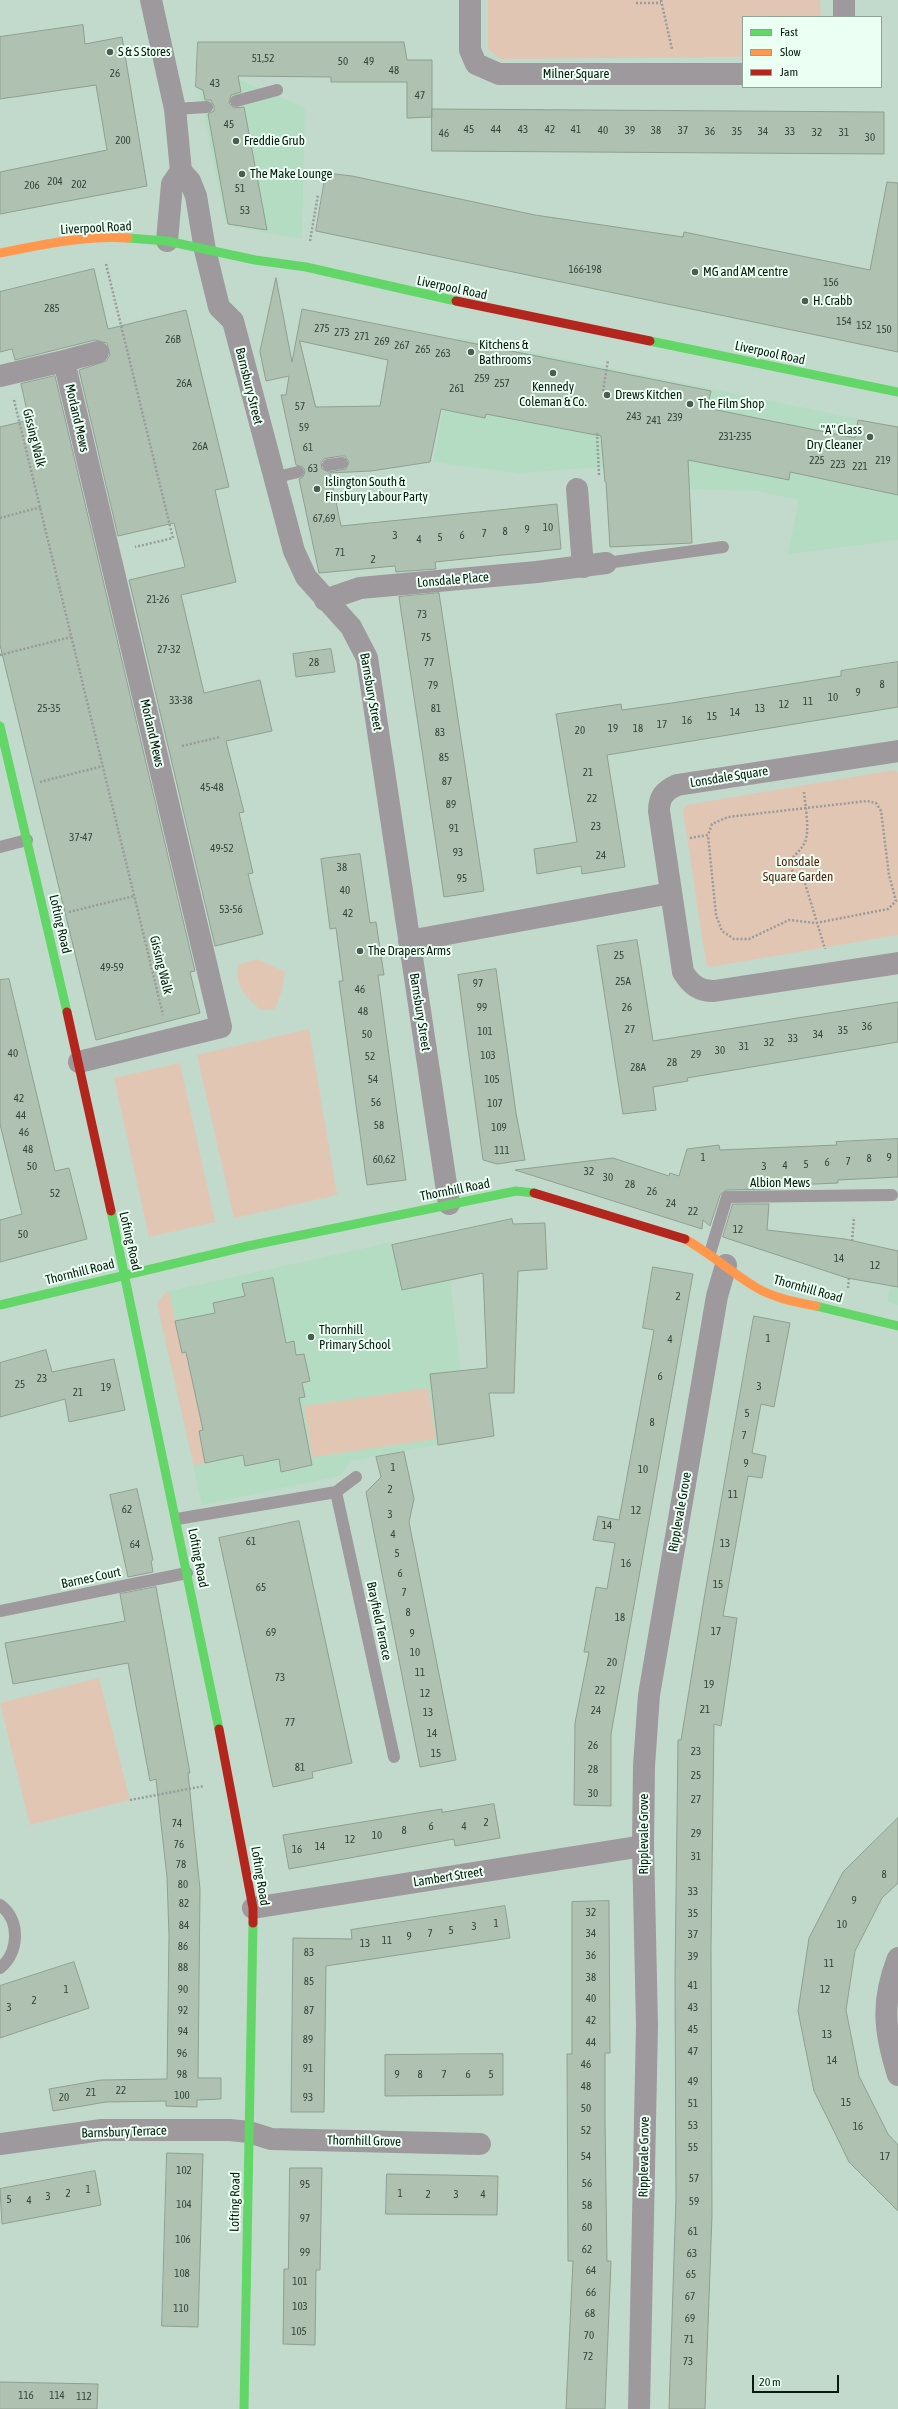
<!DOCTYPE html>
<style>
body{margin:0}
#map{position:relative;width:898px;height:2409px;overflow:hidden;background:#c2dacb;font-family:"Asap Condensed",sans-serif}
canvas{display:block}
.legend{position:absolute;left:742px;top:16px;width:140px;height:72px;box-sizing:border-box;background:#ecfff3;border:1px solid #91a398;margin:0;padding:5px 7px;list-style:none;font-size:12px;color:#091a10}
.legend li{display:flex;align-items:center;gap:8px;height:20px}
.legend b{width:20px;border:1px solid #91a398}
.scale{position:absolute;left:752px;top:2375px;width:87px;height:18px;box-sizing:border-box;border:2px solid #091a10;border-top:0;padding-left:5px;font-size:12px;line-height:14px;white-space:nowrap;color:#091a10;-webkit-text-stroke:3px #ecfff3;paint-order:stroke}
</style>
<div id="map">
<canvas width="898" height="2409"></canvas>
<ul class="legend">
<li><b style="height:5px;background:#63d668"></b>Fast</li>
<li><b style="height:5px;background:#ff974d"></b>Slow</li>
<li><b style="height:5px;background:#b3261e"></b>Jam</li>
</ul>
<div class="scale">20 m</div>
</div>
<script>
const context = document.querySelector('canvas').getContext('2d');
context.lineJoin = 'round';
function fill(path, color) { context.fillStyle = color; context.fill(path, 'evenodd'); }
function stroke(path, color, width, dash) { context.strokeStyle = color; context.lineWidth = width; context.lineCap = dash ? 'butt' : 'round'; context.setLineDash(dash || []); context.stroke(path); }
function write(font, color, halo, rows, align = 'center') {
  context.font = font + ' "Asap Condensed",sans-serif'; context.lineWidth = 4; context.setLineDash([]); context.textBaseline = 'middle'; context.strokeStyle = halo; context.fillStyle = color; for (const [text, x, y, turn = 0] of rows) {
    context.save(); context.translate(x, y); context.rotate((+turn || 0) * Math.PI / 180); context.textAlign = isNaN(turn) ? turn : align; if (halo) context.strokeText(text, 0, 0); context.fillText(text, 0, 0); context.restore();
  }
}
fill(new Path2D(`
 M 196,76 L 231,76 L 305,108 L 302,239 L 230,226 L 225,219 Z
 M 457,337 L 898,427 L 898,540 L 788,554 L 799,500 L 757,491 L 692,489 L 674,482 L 605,482 L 603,467 L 519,473 L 433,462 Z
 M 440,1235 L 450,1280 L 469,1439 L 351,1461 L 340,1476 L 202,1505 L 157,1304 L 166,1292 L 392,1242 L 392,1245 Z
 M 898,1253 L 898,1305 L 887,1302 Z`), '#b4dcc3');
fill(new Path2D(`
 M 488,0 L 820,0 L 821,17 L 743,17 L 743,57 L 500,59 L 488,49 Z
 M 894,770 L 898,773 L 898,935 L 710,967 L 706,963 L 683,811 L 686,805 Z
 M 257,959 L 285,972 L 282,990 L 275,1009 L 261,1010 C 245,996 235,987 238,965 Z
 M 309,1029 L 337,1195 L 234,1218 L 197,1055 Z
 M 180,1063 L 215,1222 L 149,1237 L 114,1078 Z
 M 169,1291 L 182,1353 L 186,1352 L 203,1430 L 199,1431 L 205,1463 L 194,1466 L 157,1304 L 166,1292 Z
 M 428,1388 L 436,1439 L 312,1457 L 304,1406 Z
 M 99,1678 L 130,1800 L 30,1825 L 0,1703 Z`), '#e1c6b4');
const building = new Path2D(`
 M 83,25 L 85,44 L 122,37 L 147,186 L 0,214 L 0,172 L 107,150 L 96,85 L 0,99 L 0,37 Z
 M 198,42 L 404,42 L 407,60 L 432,60 L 432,117 L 407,118 L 407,82 L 331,82 L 331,77 L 238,76 L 241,92 L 231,95 L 229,103 L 234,108 L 244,107 L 267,230 L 228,224 L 208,114 L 214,111 L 214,106 L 211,100 L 205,100 L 203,90 L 196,87 Z
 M 432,109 L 884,112 L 884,154 L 432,151 Z
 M 326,173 L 352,176 L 535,215 L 683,237 L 684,232 L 870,270 L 887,182 L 898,183 L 898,352 L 316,231 Z
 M 94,269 L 108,329 L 186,310 L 229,487 L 215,490 L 236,582 L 181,595 L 204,693 L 260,680 L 272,731 L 226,741 L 244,812 L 239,813 L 253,873 L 248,874 L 263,934 L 215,946 L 129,580 L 185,567 L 174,523 L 118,536 L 79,370 L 106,361 L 110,355 L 107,343 L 95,340 L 15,360 L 12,349 L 0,352 L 0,292 Z
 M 276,278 L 292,362 L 302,309 L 711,391 L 707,408 L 855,438 L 858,420 L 898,427 L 898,495 L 790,472 L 789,480 L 688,460 L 692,543 L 610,547 L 606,482 L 605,482 L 601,436 L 486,414 L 485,418 L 441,409 L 430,462 L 371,471 L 330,473 L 341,526 L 557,504 L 561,549 L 435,562 L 436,569 L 396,572 L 395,566 L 319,573 L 299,479 L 303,477 L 305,471 L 303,467 L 296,465 L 281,395 L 286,395 L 289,376 L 266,381 L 260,352 ZM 300,341 L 388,360 L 380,406 L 316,407 ZM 341,456 L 345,456 L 349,462 L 346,469 L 329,472 L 322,469 L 321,463 L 324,459 Z
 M 55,376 L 195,971 L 190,972 L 200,1013 L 96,1040 L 0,645 L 0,427 L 29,420 L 21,384 Z
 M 439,593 L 484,891 L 444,897 L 399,597 Z
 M 331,649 L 335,672 L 296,677 L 293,654 Z
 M 898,662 L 898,707 L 607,755 L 625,867 L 582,874 L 581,866 L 537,874 L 534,849 L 577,842 L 556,714 L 621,704 L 622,710 L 672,703 L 841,676 L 841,671 Z
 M 360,854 L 370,923 L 376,922 L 384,975 L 378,975 L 406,1180 L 367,1185 L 339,981 L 343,981 L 336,928 L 330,929 L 321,859 Z
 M 637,940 L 653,1041 L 898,1002 L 898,1042 L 687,1078 L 688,1081 L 653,1087 L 656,1110 L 623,1114 L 597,946 Z
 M 496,969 L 516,1113 L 525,1160 L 497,1164 L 483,1160 L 458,975 Z
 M 9,979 L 55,1171 L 69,1168 L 87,1239 L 0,1262 L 0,1220 L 22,1214 L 0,1124 L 0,980 Z
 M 898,1139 L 898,1177 L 838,1180 L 838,1183 L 770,1186 L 770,1189 L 726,1190 L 720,1195 L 710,1226 L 703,1220 L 702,1229 L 515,1170 L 613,1158 L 669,1176 L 670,1173 L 679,1176 L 687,1149 L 719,1145 L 720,1150 L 837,1145 L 836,1142 Z
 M 733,1204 L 769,1204 L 767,1230 L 845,1239 L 898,1251 L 898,1287 L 847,1278 L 723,1237 Z
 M 512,1219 L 513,1224 L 545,1223 L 547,1269 L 518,1271 L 514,1393 L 489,1393 L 494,1436 L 438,1445 L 430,1374 L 487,1368 L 483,1273 L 402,1290 L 392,1245 Z
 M 653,1267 L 693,1274 L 611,1734 L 611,1806 L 574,1805 L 575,1723 L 589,1652 L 584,1652 L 596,1587 L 607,1589 L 615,1543 L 593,1540 L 598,1516 L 619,1520 L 654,1330 L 643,1328 Z
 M 273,1278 L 286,1343 L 294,1341 L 296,1355 L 304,1354 L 310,1381 L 302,1383 L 305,1397 L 299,1398 L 312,1465 L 281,1472 L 279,1459 L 245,1466 L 243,1455 L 205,1463 L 199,1431 L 203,1430 L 186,1352 L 182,1353 L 175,1321 L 215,1313 L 213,1303 L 245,1296 L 242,1284 Z
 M 754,1316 L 790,1323 L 774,1407 L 761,1404 L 752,1453 L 766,1456 L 762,1478 L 748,1476 L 723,1616 L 737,1618 L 721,1726 L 714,1724 L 711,1946 L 712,2215 L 705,2409 L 669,2409 L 676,2198 L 675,1976 L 678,1740 L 681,1740 L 705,1593 Z
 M 46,1350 L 52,1372 L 114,1359 L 125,1410 L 69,1422 L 65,1399 L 0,1417 L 0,1363 Z
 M 404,1452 L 414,1499 L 409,1522 L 456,1760 L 420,1767 L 366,1492 L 381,1477 L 376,1457 Z
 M 137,1489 L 153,1560 L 151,1561 L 153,1572 L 128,1577 L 110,1495 Z
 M 299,1521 L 352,1763 L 312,1772 L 313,1778 L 273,1787 L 219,1538 Z
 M 156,1587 L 190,1773 L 188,1773 L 200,1889 L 198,2078 L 221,2078 L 221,2099 L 197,2100 L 197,2107 L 166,2106 L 166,2101 L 106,2102 L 53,2111 L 49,2089 L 101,2080 L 167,2079 L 169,1936 L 167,1877 L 156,1779 L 150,1781 L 128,1663 L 13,1684 L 5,1643 L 125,1621 L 120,1594 Z
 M 494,1804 L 500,1838 L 455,1846 L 454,1839 L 289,1869 L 283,1835 L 442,1809 L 442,1812 Z
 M 898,1818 L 898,1883 L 882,1898 L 855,1951 L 846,2010 L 859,2076 L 888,2134 L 898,2145 L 898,2211 L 849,2162 L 831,2125 L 814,2091 L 798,2011 L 809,1938 L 843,1872 Z
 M 609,1901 L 610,2053 L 605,2053 L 605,2120 L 607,2261 L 611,2261 L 605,2409 L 566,2409 L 573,2261 L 568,2261 L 567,2054 L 572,2054 L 572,1902 Z
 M 505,1906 L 510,1938 L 326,1966 L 324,2112 L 291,2112 L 293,1938 L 352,1939 L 351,1930 Z
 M 74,1962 L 89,2008 L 0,2038 L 0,1986 Z
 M 503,2054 L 503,2095 L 385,2096 L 385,2055 Z
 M 167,2153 L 203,2154 L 198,2327 L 162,2326 Z
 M 290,2168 L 322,2168 L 320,2270 L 316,2270 L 315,2345 L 283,2344 L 284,2269 L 288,2269 Z
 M 95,2171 L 101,2205 L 2,2224 L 0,2189 Z
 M 387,2174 L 498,2176 L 497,2215 L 386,2214 Z
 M 0,2382 L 98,2384 L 97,2409 L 0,2409 Z`);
fill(building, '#afc1b0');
stroke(building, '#8f9f91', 1);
stroke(new Path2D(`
 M 661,0 L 672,49
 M 636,3 L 661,3
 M 310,241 L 318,195
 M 106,264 L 173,538 L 135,547
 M 603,391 L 608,360
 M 14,400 L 163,1015
 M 597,433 L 599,475
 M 0,518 L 41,507
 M 0,655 L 71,637
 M 182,746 L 220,737
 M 40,782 L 103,766
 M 804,792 C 805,804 810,831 805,842 C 801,851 793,855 789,864 L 794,874 L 804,880 L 825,949
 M 690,838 L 708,835 L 712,824 L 728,817 L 867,801 L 876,803 L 881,811 L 889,875 L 896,901 L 888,909 L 816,923 L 789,920 L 749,939 L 734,939 L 722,931 L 716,915 L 708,835
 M 69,912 L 134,896
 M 852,1241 L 854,1217
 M 848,1288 L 849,1278
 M 130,1800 L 204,1786`), '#989b99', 2.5, [2, 2]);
stroke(new Path2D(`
 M 236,101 L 277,90
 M 175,109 L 207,107
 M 328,465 L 342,463
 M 273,478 L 298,472
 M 606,563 L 723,547
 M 0,847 L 27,840
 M 710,1253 L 727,1197 L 892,1195
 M 336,1492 L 394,1757
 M 177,1519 L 336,1492 L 356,1477
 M 0,1611 L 187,1573
 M 0,1905 C 21,1920 19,1953 0,1968`), '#9d999c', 12);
stroke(new Path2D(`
 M 151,0 L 175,109 L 181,171 L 190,181 L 196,196 L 205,250 L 219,307 L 233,321 L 294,551 L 306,577 L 351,627 L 367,658 L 449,1204
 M 470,0 L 470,50 L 476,64 L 499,74 L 743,74
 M 844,0 L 844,17
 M 167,241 L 172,184 L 181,171
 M 64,361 L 98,352
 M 0,376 L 64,361 L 221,1027 L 79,1062
 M 577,489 L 583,567
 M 325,600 L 360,588 L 537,572 L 606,563
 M 898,751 L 677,785 C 664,791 659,797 659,811 L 683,972 C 691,985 699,991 714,991 L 898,963
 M 409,941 L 671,893
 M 253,1908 L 643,1846
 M 898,1958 C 881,2001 884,2031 898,2075
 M 0,2144 L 102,2130 L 230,2130 L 249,2132 L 271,2139 L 480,2144
 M 639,2409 L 647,2025 L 643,1846 L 644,1766 L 649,1695 L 717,1296 L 726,1265`), '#9d999c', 22);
stroke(new Path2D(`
 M 128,238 L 167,241 L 255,260 L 306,267 L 456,301
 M 650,341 L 898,392
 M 0,726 L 67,1012
 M 111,1211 L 219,1729
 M 0,1305 L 248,1246 L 516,1191 L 534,1193
 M 816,1306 L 898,1326
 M 244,2409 L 253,1923`), '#63d668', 9);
stroke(new Path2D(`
 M 0,253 C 41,245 85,235 128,238
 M 685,1239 C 710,1253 732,1273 757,1288 C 774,1298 796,1302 816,1306`), '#ff974d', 9);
stroke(new Path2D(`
 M 456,301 L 650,341
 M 67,1012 L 111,1211
 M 534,1193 L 685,1239
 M 219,1729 L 253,1908 L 253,1923`), '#b3261e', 9);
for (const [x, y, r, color] of [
 [110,52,4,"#4a5d51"],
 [236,141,4,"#4a5d51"],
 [242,174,4,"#4a5d51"],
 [695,272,4,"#4a5d51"],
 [805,301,4,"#4a5d51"],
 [471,352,4,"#4a5d51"],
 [553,373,4,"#4a5d51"],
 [607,395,4,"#4a5d51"],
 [690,404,4,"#4a5d51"],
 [870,437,4,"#4a5d51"],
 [317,489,4,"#4a5d51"],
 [360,951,4,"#4a5d51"],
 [311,1337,4,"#4a5d51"]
]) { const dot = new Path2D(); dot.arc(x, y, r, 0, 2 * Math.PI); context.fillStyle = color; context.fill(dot); stroke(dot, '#ecfff3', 1.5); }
write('11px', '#334439', null, [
 ["51,52",263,59],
 ["50",343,62],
 ["49",369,62],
 ["48",394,71],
 ["26",115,74],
 ["43",215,84],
 ["47",420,96],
 ["45",229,125],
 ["45",469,130],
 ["44",496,130],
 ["43",523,130],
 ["42",550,130],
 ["41",576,130],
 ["40",603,131],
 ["39",630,131],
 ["38",656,131],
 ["37",683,131],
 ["36",710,132],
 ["35",737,132],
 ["34",763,132],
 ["33",790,132],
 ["32",817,133],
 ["31",844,133],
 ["46",444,134],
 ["30",870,138],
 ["200",123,141],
 ["204",55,182],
 ["202",79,185],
 ["206",32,186],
 ["51",240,189],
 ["53",245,211],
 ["166-198",585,270],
 ["156",831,283],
 ["285",52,309],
 ["154",844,322],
 ["152",864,326],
 ["275",322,329],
 ["150",884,330],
 ["273",342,333],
 ["271",362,337],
 ["26B",173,340],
 ["269",382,342],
 ["267",402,346],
 ["265",423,350],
 ["263",443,354],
 ["259",482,379],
 ["26A",184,384],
 ["257",502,384],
 ["261",457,389],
 ["57",300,407],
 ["243",634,417],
 ["239",675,418],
 ["241",654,421],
 ["59",304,428],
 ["231-235",735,437],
 ["26A",200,447],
 ["61",308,448],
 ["225",817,461],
 ["219",883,461],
 ["223",838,465],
 ["221",860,467],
 ["63",313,469],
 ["67,69",324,519],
 ["10",548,528],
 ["9",527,530],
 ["8",505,532],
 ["7",484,534],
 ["3",395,536],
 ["6",462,536],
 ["5",440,538],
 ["4",419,540],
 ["71",340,553],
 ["2",373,560],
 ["21-26",158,600],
 ["73",422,615],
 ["75",426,638],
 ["27-32",169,650],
 ["28",314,663],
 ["77",429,663],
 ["8",882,685],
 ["79",433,686],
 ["9",858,693],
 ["10",833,698],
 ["33-38",181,701],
 ["11",808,702],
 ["12",784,705],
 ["25-35",49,709],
 ["81",436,709],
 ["13",760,709],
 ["14",735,713],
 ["15",712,717],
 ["16",687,721],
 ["17",662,725],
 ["19",613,729],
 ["18",638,729],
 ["20",580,731],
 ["83",440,733],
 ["85",444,758],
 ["21",588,773],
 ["87",447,782],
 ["45-48",212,788],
 ["22",592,799],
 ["89",451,805],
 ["23",596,827],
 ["91",454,829],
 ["37-47",81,838],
 ["49-52",222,849],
 ["93",458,853],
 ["24",601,856],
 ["38",342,868],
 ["95",462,879],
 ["40",345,891],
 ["53-56",231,910],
 ["42",348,914],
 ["25",619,956],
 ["49-59",112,968],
 ["25A",623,982],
 ["97",478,984],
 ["46",360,990],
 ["99",482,1008],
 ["26",627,1008],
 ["48",363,1012],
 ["36",867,1027],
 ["27",630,1030],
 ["35",843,1031],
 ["101",485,1032],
 ["50",367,1035],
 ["34",818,1035],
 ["33",793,1039],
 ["32",769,1043],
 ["31",744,1047],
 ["30",720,1051],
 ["40",13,1054],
 ["29",696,1055],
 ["103",488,1056],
 ["52",370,1057],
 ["28",672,1063],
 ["28A",638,1068],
 ["54",373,1080],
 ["105",492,1080],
 ["42",19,1099],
 ["56",376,1103],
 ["107",495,1104],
 ["44",21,1116],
 ["58",379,1126],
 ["109",499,1128],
 ["46",24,1133],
 ["48",28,1150],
 ["111",502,1151],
 ["1",703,1158],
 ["9",889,1158],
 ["8",869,1159],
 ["60,62",384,1160],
 ["7",848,1162],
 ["6",827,1163],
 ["5",806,1165],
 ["4",785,1166],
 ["50",32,1167],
 ["3",764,1167],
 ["32",589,1172],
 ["30",608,1178],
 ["28",630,1185],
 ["26",652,1192],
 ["52",55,1194],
 ["24",671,1204],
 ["22",693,1212],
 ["12",738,1230],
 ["50",23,1235],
 ["14",839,1259],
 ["12",875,1266],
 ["2",678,1297],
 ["1",768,1339],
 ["4",670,1340],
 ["6",660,1377],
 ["23",42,1379],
 ["25",20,1385],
 ["3",759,1387],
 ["19",106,1388],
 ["21",78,1393],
 ["5",747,1414],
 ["8",652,1423],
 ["7",744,1436],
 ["9",746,1464],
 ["1",393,1468],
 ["10",643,1470],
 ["2",390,1490],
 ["11",733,1495],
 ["62",127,1510],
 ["12",636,1511],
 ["3",390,1515],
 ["14",607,1526],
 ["4",393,1535],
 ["61",251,1542],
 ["13",725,1544],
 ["64",135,1545],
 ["5",397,1554],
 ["16",626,1564],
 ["6",400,1574],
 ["15",718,1585],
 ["65",261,1588],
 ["7",404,1593],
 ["8",408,1613],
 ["18",620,1618],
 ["17",716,1632],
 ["69",271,1633],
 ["9",412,1634],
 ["10",415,1653],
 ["20",612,1663],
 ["11",420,1673],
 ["73",280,1678],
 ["19",709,1685],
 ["22",600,1691],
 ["12",425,1694],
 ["21",705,1710],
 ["24",596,1711],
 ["13",428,1713],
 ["77",290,1723],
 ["14",432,1734],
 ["26",593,1746],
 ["23",696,1752],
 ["15",436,1754],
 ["81",300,1768],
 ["28",593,1770],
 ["25",696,1776],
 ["30",593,1794],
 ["27",696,1800],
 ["2",486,1823],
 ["74",177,1824],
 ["6",431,1827],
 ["4",464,1827],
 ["8",404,1831],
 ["29",696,1834],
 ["10",377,1836],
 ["12",350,1840],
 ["76",179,1845],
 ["14",320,1847],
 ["16",297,1850],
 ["31",696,1857],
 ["78",181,1865],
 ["8",884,1875],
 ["80",183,1885],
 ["33",693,1892],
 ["9",854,1901],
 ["82",184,1904],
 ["32",591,1913],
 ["35",693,1914],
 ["1",496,1924],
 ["10",842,1925],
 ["84",184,1926],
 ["3",474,1927],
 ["5",451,1931],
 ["7",430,1934],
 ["34",591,1934],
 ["37",693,1935],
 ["9",409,1937],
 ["11",387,1941],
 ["13",365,1944],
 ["86",183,1947],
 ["83",309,1953],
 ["36",591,1956],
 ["39",693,1957],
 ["11",829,1964],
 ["88",183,1968],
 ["38",591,1978],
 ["85",309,1982],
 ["41",693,1986],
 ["1",66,1990],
 ["90",183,1990],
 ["12",825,1990],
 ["40",591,1999],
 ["2",34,2001],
 ["3",9,2008],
 ["43",693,2008],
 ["92",183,2011],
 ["87",309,2011],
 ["42",591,2021],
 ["45",693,2030],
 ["94",183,2032],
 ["13",827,2035],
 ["89",308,2040],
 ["44",591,2043],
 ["47",693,2052],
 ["96",182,2054],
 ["14",832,2061],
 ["46",586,2065],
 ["91",308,2069],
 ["98",182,2075],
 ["9",397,2075],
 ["8",420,2075],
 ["7",444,2075],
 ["6",468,2075],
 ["5",491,2075],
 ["49",693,2082],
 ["48",586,2087],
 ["22",121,2091],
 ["21",91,2093],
 ["100",182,2096],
 ["20",64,2098],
 ["93",308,2098],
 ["15",846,2103],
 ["51",693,2104],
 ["50",586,2109],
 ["53",693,2126],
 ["16",858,2127],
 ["52",586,2131],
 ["55",693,2148],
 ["54",586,2157],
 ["17",885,2157],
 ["102",184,2171],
 ["57",694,2179],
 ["56",587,2184],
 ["95",305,2185],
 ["1",88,2190],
 ["2",68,2194],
 ["1",400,2194],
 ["2",428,2195],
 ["3",456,2195],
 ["4",483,2195],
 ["3",48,2197],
 ["5",9,2200],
 ["4",29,2201],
 ["59",694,2202],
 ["104",184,2205],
 ["58",587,2206],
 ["97",305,2219],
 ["60",587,2228],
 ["61",693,2232],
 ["106",183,2240],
 ["62",587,2250],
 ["99",305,2253],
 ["63",692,2254],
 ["64",591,2271],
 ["108",182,2274],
 ["65",691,2275],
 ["101",300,2282],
 ["66",591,2293],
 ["67",690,2297],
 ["103",300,2307],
 ["110",181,2309],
 ["68",590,2314],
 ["69",690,2319],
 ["105",299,2332],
 ["70",589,2336],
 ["71",689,2340],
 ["72",588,2357],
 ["73",688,2362],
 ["116",26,2396],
 ["114",57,2396],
 ["112",84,2397]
]);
write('13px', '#091a10', '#ecfff3', [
 ["S & S Stores",118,52],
 ["Freddie Grub",244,141],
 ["The Make Lounge",250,174],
 ["MG and AM centre",703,272],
 ["H. Crabb",813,301],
 ["Kitchens &",479,345],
 ["Bathrooms",479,360],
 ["Kennedy",553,387,"center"],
 ["Coleman & Co.",553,402,"center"],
 ["Drews Kitchen",615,395],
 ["The Film Shop",698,404],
 ["\"A\" Class",862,430,"right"],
 ["Dry Cleaner",862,445,"right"],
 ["Islington South &",325,482],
 ["Finsbury Labour Party",325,497],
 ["The Drapers Arms",368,951],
 ["Thornhill",319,1330],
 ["Primary School",319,1345]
], 'left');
write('13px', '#091a10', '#ecfff3', [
 ["Milner Square",576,74],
 ["Liverpool Road",96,228,-3],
 ["Liverpool Road",452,288,12],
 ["Liverpool Road",770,353,12],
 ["Barnsbury Street",249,386,76],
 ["Morland Mews",77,418,77],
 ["Gissing Walk",34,438,76],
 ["Lonsdale Place",453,580,-5],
 ["Barnsbury Street",371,692,80],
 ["Morland Mews",152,733,77],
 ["Lonsdale Square",729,777,-9],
 ["Lofting Road",60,924,77],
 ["Gissing Walk",161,965,76],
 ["Barnsbury Street",420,1012,81],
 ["Albion Mews",780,1183],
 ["Thornhill Road",455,1190,-11],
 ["Lofting Road",130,1241,77],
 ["Thornhill Road",80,1272,-14],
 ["Thornhill Road",808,1289,16],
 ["Ripplevale Grove",680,1512,-80],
 ["Lofting Road",198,1558,79],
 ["Barnes Court",91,1578,-12],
 ["Brayfield Terrace",379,1621,78],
 ["Ripplevale Grove",644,1834,-90],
 ["Lofting Road",260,1876,81],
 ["Lambert Street",448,1877,-9],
 ["Barnsbury Terrace",124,2132,-2],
 ["Thornhill Grove",364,2141,1],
 ["Ripplevale Grove",644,2157,-89],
 ["Lofting Road",235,2202,-89]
]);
write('13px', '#5a1e0b', '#ecfff3', [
 ["Lonsdale",798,862],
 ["Square Garden",798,877]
]);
</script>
